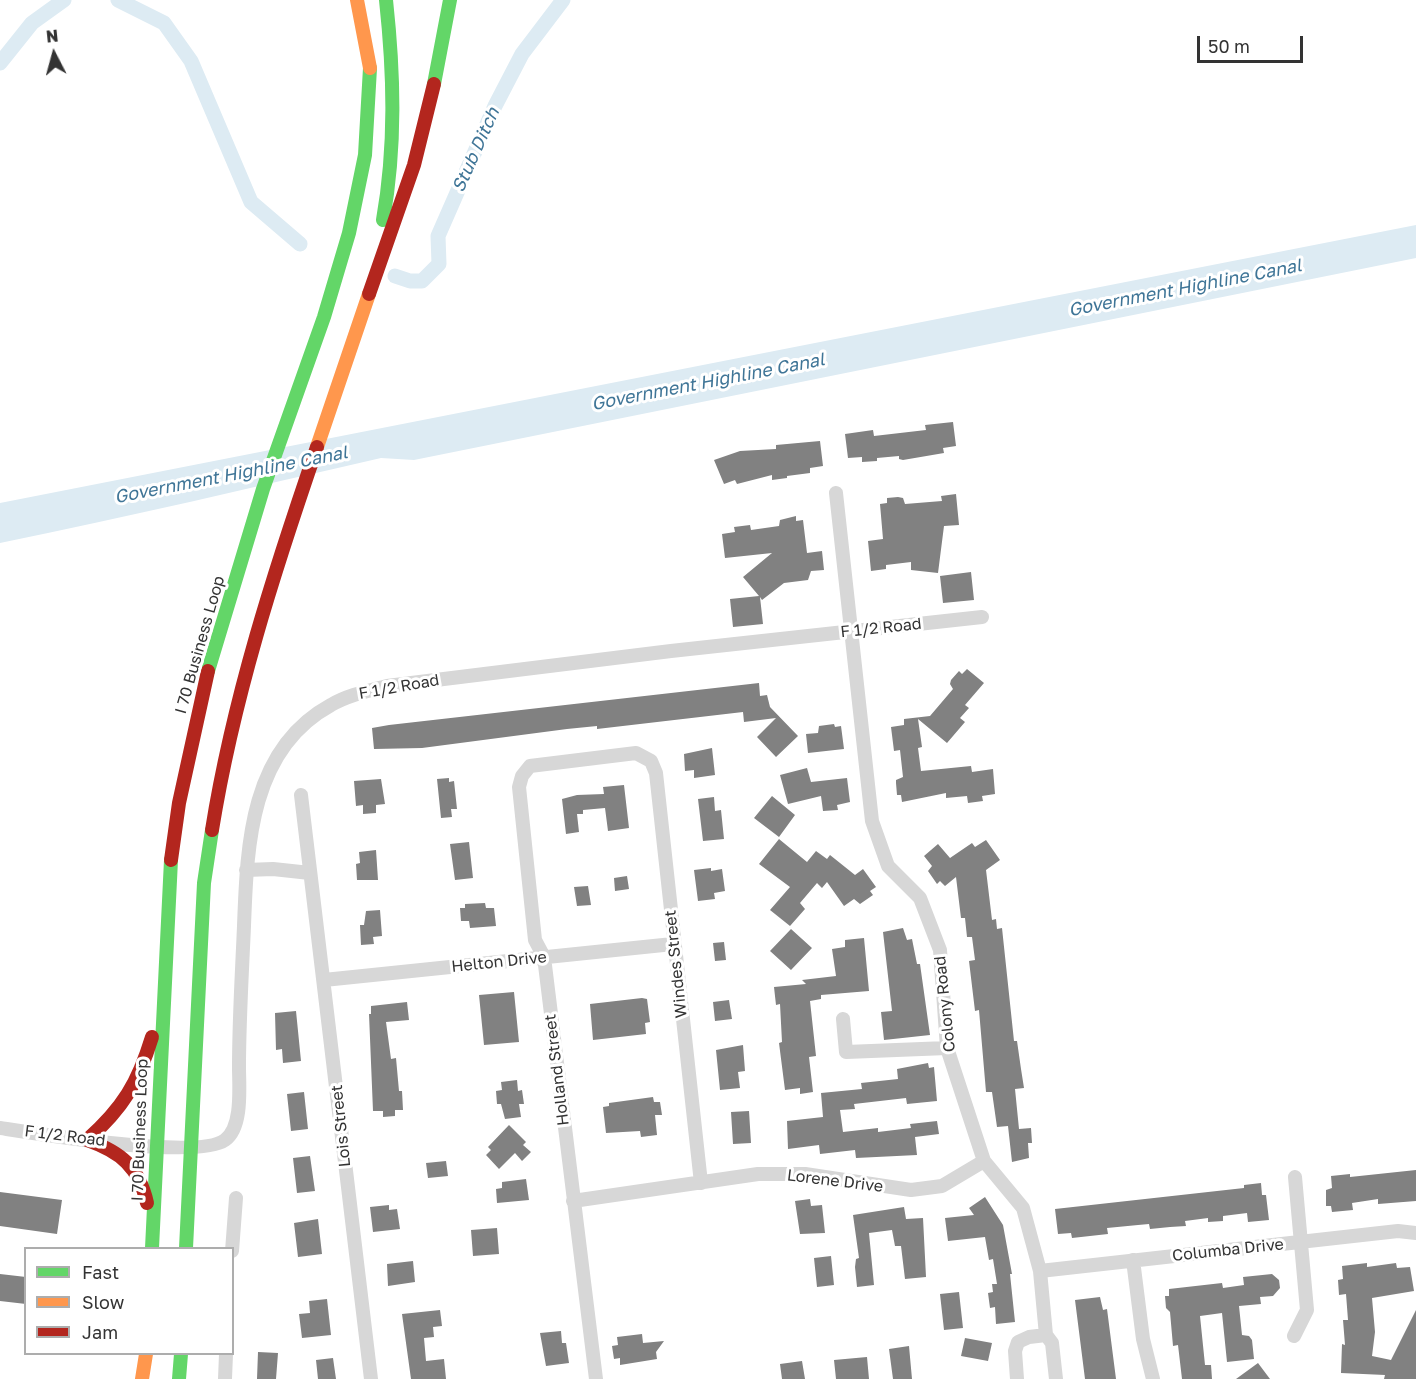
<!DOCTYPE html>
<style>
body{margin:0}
#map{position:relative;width:1416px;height:1379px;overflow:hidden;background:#fff;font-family:"Golos Text",sans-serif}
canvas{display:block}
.legend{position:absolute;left:24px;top:1247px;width:210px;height:108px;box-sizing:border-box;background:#fff;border:2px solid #adadad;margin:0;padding:8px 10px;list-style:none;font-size:18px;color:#333}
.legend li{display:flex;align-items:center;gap:12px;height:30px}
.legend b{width:30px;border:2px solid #adadad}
.north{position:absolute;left:24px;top:24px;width:60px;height:60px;-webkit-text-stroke:4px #fff;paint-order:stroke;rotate:354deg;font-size:16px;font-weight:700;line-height:24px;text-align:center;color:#333}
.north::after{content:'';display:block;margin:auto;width:21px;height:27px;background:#333;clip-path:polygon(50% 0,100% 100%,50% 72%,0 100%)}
.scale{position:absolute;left:1197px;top:36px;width:106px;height:27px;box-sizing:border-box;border:3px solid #333;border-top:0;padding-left:8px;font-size:18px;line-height:21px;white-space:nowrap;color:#333;-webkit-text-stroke:4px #fff;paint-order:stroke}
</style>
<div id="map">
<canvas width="1416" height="1379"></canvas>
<ul class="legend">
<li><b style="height:8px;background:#63d668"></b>Fast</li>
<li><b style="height:8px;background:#ff974d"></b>Slow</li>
<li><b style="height:8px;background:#b3261e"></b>Jam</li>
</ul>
<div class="north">N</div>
<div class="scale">50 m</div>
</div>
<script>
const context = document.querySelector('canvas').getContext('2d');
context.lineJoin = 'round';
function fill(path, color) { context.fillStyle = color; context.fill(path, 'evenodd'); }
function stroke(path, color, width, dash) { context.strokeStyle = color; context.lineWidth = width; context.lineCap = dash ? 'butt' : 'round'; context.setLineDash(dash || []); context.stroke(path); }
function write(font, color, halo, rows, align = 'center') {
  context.font = font + ' "Golos Text",sans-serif'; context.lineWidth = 6; context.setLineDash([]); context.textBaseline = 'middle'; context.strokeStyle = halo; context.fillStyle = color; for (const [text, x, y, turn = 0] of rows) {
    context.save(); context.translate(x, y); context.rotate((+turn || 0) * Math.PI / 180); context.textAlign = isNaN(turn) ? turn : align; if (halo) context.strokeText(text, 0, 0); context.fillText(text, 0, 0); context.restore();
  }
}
fill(new Path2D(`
 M 1416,225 L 1416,258 L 414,460 L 381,458 C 254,487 128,517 0,543 L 0,503 Z`), '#ddebf3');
stroke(new Path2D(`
 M 118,0 L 164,23 L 191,61 L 251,202 L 300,244
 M 0,63 L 32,23 L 64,0
 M 395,276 L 410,281 L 422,281 L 439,264 L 438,236 L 495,106 L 522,54 L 563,0`), '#ddebf3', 15);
fill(new Path2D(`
 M 953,422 L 956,446 L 943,448 L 944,453 L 903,460 L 899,459 L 899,456 L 877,458 L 877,461 L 862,462 L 862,457 L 848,458 L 845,434 L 873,430 L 874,436 L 926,430 L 925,425 Z
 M 820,441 L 823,466 L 810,468 L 810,473 L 787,476 L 787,478 L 772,480 L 772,475 L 737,484 L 735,480 L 724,484 L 714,460 L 740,451 L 776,449 L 776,445 Z
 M 956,494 L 959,525 L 944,526 L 938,573 L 911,570 L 911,562 L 886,565 L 886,569 L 871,571 L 868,541 L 883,539 L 880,504 L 887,503 L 887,498 L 898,497 L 903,498 L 905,504 L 942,501 L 941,496 Z
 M 796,516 L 796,521 L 803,520 L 807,553 L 822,551 L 824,570 L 811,571 L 808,580 L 784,583 L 762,600 L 760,597 L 763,624 L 733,627 L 730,599 L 759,596 L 743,577 L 772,553 L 725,558 L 722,534 L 735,532 L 734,527 L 750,525 L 751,530 L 779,526 L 780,520 Z
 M 971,572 L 974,600 L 943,603 L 940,576 Z
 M 967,669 L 984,683 L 965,705 L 969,708 L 960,718 L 965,722 L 947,743 L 918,719 L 922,747 L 918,748 L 921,771 L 971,766 L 972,772 L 993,769 L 995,794 L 982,796 L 983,801 L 968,803 L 967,796 L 946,798 L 946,793 L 902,802 L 901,795 L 897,795 L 896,783 L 896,780 L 903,777 L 900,750 L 894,751 L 891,727 L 904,725 L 904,719 L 930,716 L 953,689 L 950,684 L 951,680 L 959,671 L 962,674 Z
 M 759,683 L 760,696 L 767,695 L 770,707 L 798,736 L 776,757 L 757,737 L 776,718 L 744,722 L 743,712 L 597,729 L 597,726 L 567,729 L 422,748 L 374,749 L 372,728 L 389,725 Z
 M 834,724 L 835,727 L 841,726 L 844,749 L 808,753 L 806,734 L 818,733 L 819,726 Z
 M 712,748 L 715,775 L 694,778 L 694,770 L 685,771 L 684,754 Z
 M 807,768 L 811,782 L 847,778 L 850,802 L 837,805 L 838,810 L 823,811 L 821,796 L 788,804 L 780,775 Z
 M 449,778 L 449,782 L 454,781 L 457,809 L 451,809 L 452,817 L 441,818 L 437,779 Z
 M 381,779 L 385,804 L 376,805 L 376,813 L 363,814 L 363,805 L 356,806 L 354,781 Z
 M 624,785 L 629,828 L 608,831 L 605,808 L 583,810 L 583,814 L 577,814 L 579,832 L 566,834 L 562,799 L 577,795 L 604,794 L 603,787 Z
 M 772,796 L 795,815 L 779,837 L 754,818 Z
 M 714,797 L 715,811 L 721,810 L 724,839 L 703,841 L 698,799 Z
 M 779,839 L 807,862 L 816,851 L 827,859 L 830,855 L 855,875 L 863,869 L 876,887 L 870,891 L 873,895 L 860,904 L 854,899 L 844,906 L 827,882 L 822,888 L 817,883 L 800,903 L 805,909 L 790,926 L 770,910 L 790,887 L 759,864 Z
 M 986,840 L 1000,860 L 986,870 L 992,920 L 996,919 L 997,929 L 1002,928 L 1014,1041 L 1017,1041 L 1021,1069 L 1024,1088 L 1015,1089 L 1019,1129 L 1031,1128 L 1032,1143 L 1028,1143 L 1029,1158 L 1012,1162 L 1008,1126 L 997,1127 L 992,1092 L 986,1092 L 979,1010 L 975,1011 L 969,961 L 975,960 L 972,937 L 967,937 L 965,918 L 961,918 L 956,877 L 945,886 L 940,881 L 937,884 L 928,871 L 932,866 L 924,856 L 938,844 L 950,858 L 972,843 L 975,847 Z
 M 469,842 L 473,878 L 455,880 L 450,844 Z
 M 376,850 L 378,880 L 357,880 L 356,864 L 360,863 L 359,852 Z
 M 711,868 L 711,871 L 722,869 L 725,891 L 714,893 L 715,899 L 698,901 L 694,870 Z
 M 627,876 L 629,889 L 615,891 L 614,878 Z
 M 588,886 L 591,905 L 577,906 L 574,887 Z
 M 485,903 L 486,908 L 494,908 L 496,926 L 470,928 L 469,921 L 461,921 L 460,908 L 465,908 L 465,904 Z
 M 380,910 L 382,936 L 373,937 L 374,944 L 361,945 L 360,925 L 364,925 L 366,911 Z
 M 903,928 L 907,940 L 912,939 L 917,964 L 920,964 L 930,1035 L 884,1040 L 881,1012 L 892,1011 L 883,932 Z
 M 791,929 L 812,948 L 791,970 L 770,951 Z
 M 864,938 L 869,991 L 821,995 L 821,999 L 810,1001 L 816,1056 L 809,1057 L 813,1092 L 800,1094 L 800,1088 L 785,1090 L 779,1043 L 782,1042 L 780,1004 L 776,1005 L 774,987 L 806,984 L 802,980 L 836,976 L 832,949 L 845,947 L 845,940 Z
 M 724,942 L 726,960 L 715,961 L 713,943 Z
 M 514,992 L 519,1042 L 484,1045 L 479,995 Z
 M 642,998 L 647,999 L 650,1022 L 645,1023 L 646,1034 L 593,1040 L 590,1004 Z
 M 729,1000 L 732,1019 L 715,1021 L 713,1002 Z
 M 407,1002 L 409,1020 L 386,1022 L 391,1059 L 396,1058 L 399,1091 L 402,1091 L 403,1110 L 395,1110 L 395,1116 L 383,1117 L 383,1111 L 373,1111 L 369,1014 L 371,1014 L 371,1006 Z
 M 296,1011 L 301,1061 L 283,1063 L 282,1049 L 276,1050 L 275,1013 Z
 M 743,1045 L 745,1071 L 738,1072 L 740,1088 L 720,1090 L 716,1050 Z
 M 928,1063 L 929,1068 L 934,1067 L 937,1101 L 907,1104 L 906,1098 L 854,1104 L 855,1109 L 840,1110 L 843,1132 L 878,1128 L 878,1132 L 911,1128 L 910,1124 L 937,1121 L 939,1134 L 915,1137 L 917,1155 L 856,1158 L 855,1150 L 820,1154 L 819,1145 L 788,1149 L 787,1121 L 823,1117 L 821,1093 L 862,1089 L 861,1083 L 898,1079 L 897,1069 Z
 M 517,1080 L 518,1091 L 522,1090 L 524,1104 L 519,1104 L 521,1117 L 505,1119 L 501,1104 L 497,1104 L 496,1091 L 502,1090 L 501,1082 Z
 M 304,1092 L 308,1129 L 291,1131 L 287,1094 Z
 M 653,1097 L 654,1102 L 660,1102 L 662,1115 L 655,1115 L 657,1135 L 641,1137 L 640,1131 L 606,1133 L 603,1107 L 609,1106 L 609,1103 Z
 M 749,1111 L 751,1143 L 733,1144 L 731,1112 Z
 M 509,1125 L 526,1142 L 523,1145 L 531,1152 L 522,1161 L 515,1153 L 499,1169 L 486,1155 L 491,1150 L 488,1147 Z
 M 310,1156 L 315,1191 L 297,1193 L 293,1158 Z
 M 446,1161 L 448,1176 L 428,1178 L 426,1163 Z
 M 1416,1170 L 1416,1201 L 1378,1204 L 1378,1199 L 1352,1203 L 1353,1210 L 1332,1212 L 1331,1206 L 1326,1206 L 1326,1190 L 1332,1188 L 1331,1176 L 1350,1174 L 1350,1177 Z
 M 526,1179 L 529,1200 L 497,1203 L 496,1189 L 502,1188 L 502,1182 Z
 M 1261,1183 L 1262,1195 L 1266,1195 L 1269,1220 L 1248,1222 L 1247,1213 L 1223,1216 L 1223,1221 L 1208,1222 L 1208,1218 L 1185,1221 L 1186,1226 L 1170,1227 L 1150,1229 L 1149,1224 L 1138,1225 L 1107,1228 L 1108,1234 L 1072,1238 L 1071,1233 L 1058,1234 L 1055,1209 L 1244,1188 L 1244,1185 Z
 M 0,1192 L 62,1200 L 57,1234 L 0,1226 Z
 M 985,1197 L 1003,1225 L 1012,1274 L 1010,1274 L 1015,1322 L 996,1324 L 995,1307 L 990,1308 L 988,1293 L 993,1292 L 992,1284 L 997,1284 L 993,1259 L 989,1260 L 985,1237 L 948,1241 L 945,1218 L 974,1215 L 969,1208 Z
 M 810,1199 L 811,1206 L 822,1205 L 825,1233 L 800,1234 L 795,1201 Z
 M 389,1205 L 389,1210 L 397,1209 L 400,1229 L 373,1232 L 370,1207 Z
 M 904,1207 L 906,1219 L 923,1218 L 926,1277 L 905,1279 L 901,1246 L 895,1246 L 892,1230 L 869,1233 L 874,1285 L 857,1287 L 855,1267 L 856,1259 L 859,1258 L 853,1215 Z
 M 318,1219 L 322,1254 L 298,1257 L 294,1223 Z
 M 497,1228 L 499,1254 L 473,1256 L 471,1230 Z
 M 831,1256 L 834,1285 L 817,1287 L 814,1258 Z
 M 413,1261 L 415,1282 L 388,1286 L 387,1264 Z
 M 1367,1263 L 1367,1267 L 1396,1263 L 1397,1268 L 1410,1267 L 1414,1291 L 1372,1298 L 1375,1332 L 1372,1356 L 1391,1360 L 1416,1310 L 1416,1379 L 1384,1379 L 1385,1375 L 1341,1373 L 1342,1344 L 1345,1345 L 1343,1320 L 1348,1320 L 1346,1294 L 1339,1295 L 1338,1280 L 1343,1279 L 1342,1266 Z
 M 0,1274 L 26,1277 L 26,1304 L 0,1301 Z
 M 1272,1274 L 1279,1280 L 1280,1288 L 1273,1296 L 1260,1297 L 1261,1304 L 1239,1306 L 1242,1335 L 1249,1336 L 1252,1340 L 1254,1359 L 1227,1362 L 1222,1313 L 1200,1316 L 1205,1365 L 1211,1365 L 1212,1379 L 1182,1379 L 1178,1345 L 1173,1346 L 1170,1312 L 1166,1308 L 1165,1296 L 1169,1296 L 1169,1289 L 1222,1283 L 1223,1288 L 1244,1285 L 1243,1277 Z
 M 959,1292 L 963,1328 L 944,1330 L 940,1294 Z
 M 1100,1297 L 1103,1310 L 1107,1309 L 1116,1379 L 1085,1379 L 1075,1300 Z
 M 327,1299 L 331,1335 L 302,1338 L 299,1314 L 310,1313 L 309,1301 Z
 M 440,1310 L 442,1326 L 433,1327 L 434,1337 L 424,1338 L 426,1361 L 444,1359 L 446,1379 L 411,1379 L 402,1314 Z
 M 561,1331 L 562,1343 L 566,1343 L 569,1363 L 546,1366 L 540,1333 Z
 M 642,1334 L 643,1343 L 664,1341 L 656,1352 L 657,1359 L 620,1365 L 620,1358 L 614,1359 L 612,1346 L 618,1345 L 617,1337 Z
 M 965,1338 L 992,1343 L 988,1361 L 961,1356 Z
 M 909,1346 L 912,1379 L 893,1379 L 889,1349 Z
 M 258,1352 L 278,1353 L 276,1379 L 257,1379 Z
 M 867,1357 L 869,1379 L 836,1379 L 834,1360 Z
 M 333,1358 L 336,1379 L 318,1379 L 316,1360 Z
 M 802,1361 L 805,1379 L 782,1379 L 780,1364 Z
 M 1258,1363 L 1270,1379 L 1236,1379 Z`), '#818181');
stroke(new Path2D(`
 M 836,493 L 872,821 L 888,866 L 920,898 L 940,950 L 947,1048 L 984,1161 L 1023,1208 L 1040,1271 L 1046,1335 L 1052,1343 L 1056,1379
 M 301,795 L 371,1379
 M 246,870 L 273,869 L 310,873
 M 324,980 L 673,944
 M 843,1019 L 846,1052 L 947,1048
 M 0,1128 C 39,1134 198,1160 225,1140 C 243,1127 239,1087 239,1067 C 239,1020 242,973 244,926 C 247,845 250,749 331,705 C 348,695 368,691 387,686 L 671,651 L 982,617
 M 573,1201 L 758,1174 L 805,1174 L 911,1190 L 942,1186 L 984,1161
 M 232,1251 L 236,1198
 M 1133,1260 L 1143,1339 L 1153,1379
 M 1040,1271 L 1398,1231 L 1416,1233
 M 1294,1336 L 1307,1310 L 1295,1177
 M 225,1379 L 226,1354
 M 596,1379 L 544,957 L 535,940 L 519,787 L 522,776 L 530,766 L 636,753 L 651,761 L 656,773 L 701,1183
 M 1017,1379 L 1015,1351 L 1018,1342 L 1029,1337 L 1046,1335`), '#d7d7d7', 14);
stroke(new Path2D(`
 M 434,84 L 450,0
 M 383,220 C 396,146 394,74 386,0
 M 208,671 L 263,489 L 324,317 L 349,233 L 365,155 L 370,68
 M 152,1248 L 171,860
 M 186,1248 L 204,883 L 212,830
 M 179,1379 L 181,1354`), '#63d668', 14);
stroke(new Path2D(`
 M 357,0 L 370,68
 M 317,447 L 369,294
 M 142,1379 L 146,1354`), '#ff974d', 14);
stroke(new Path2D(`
 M 369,294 L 414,165 L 434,84
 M 212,830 C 233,699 274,572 317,447
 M 171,860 L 179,803 L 208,671
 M 147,1203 C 139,1167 121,1152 87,1140 C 123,1108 138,1083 152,1037`), '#b3261e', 14);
write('16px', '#333', '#fff', [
 ["F 1/2 Road",881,628,-6],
 ["I 70 Business Loop",200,645,-74],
 ["F 1/2 Road",399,687,-10],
 ["Helton Drive",499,962,-6],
 ["Windes Street",676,964,-96],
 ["Colony Road",945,1004,-96],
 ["Holland Street",557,1070,-97],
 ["Lois Street",341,1126,-96],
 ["I 70 Business Loop",140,1130,-88],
 ["F 1/2 Road",65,1136,7],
 ["Lorene Drive",835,1181,7],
 ["Columba Drive",1228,1250,-6]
]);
write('italic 18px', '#3f7597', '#fff', [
 ["Stub Ditch",476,150,-66],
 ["Government Highline Canal",1185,288,-11],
 ["Government Highline Canal",708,382,-11],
 ["Government Highline Canal",231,475,-11]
]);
</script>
